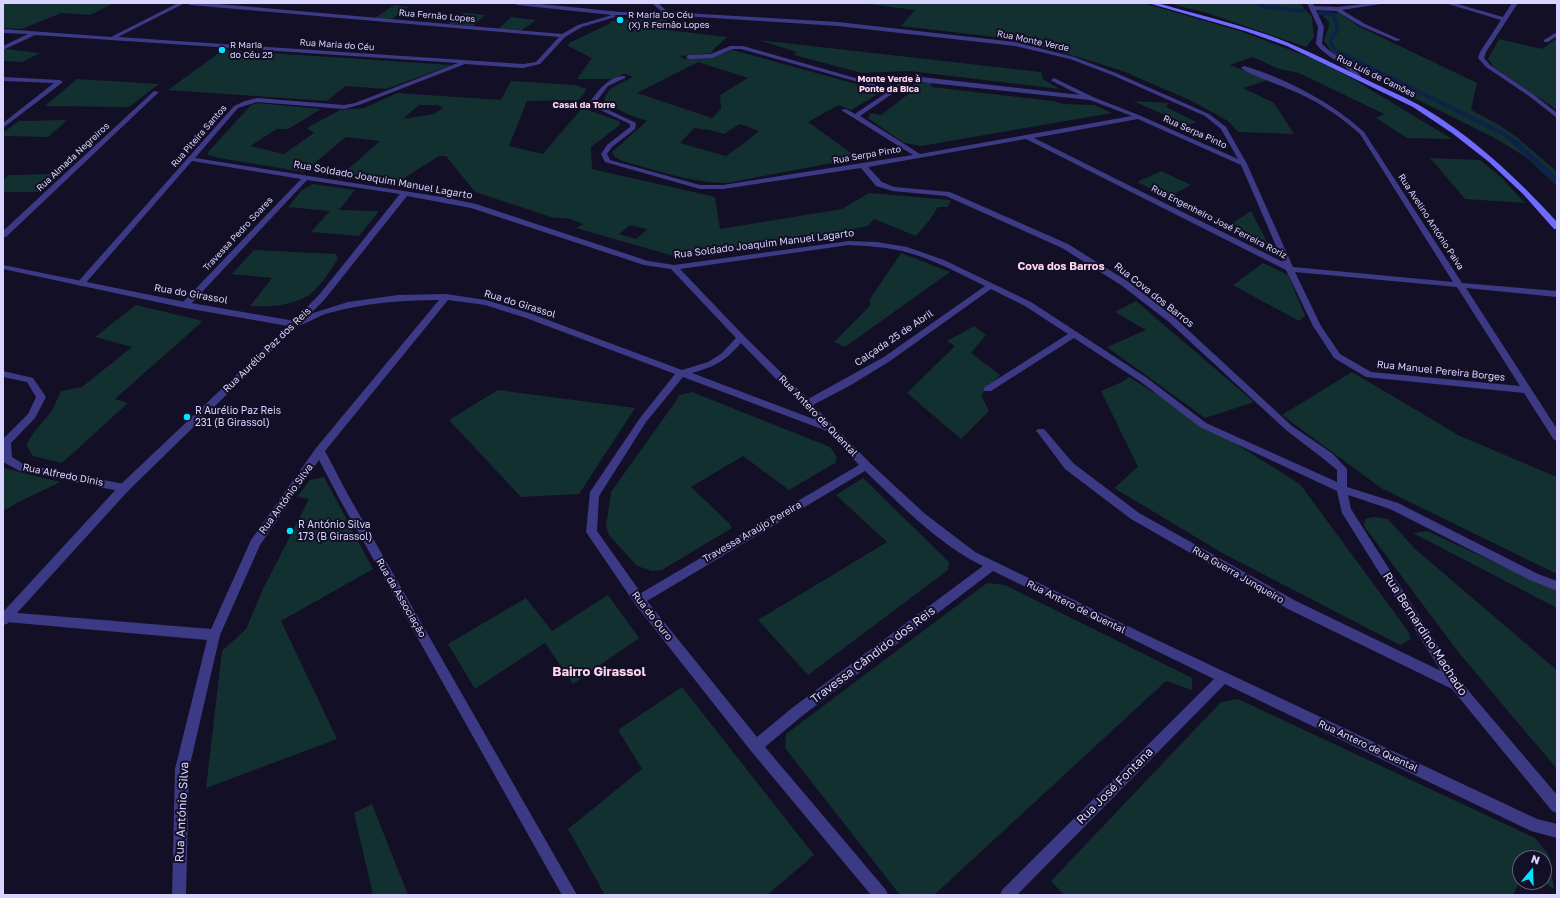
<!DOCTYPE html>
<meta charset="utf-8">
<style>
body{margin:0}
#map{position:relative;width:1560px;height:898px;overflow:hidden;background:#130f26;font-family:"Golos Text",sans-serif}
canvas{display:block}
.frame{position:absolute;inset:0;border:4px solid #d9d4ff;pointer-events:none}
.north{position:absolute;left:1512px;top:850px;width:40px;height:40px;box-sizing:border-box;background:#130f26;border:1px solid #625e7d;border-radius:50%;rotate:19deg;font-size:11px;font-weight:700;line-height:16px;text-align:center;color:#d9d4ff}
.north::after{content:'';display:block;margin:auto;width:14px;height:18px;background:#00e5ff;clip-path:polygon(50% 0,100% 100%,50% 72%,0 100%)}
</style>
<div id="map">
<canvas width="1560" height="898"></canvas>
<div class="frame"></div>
<div class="north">N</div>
</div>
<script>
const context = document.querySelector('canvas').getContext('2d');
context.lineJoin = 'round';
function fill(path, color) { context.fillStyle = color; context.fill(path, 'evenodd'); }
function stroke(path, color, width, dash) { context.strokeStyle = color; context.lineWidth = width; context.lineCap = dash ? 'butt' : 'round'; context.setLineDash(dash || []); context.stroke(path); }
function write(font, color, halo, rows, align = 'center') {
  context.font = font + ' "Golos Text",sans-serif'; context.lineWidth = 4; context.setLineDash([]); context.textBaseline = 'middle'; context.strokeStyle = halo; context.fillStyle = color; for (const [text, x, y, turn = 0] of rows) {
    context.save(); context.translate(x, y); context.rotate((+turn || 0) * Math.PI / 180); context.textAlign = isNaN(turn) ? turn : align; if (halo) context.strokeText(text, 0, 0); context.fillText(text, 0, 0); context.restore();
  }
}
fill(new Path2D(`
 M 3,3 L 114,3 L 90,15 L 61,13 L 22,29 L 3,28 Z
 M 860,3 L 1143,3 L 1243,32 L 1314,59 L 1353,79 L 1452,139 L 1407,138 L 1376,118 L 1384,114 L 1299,73 L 1279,69 L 1253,57 L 1230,65 L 1268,80 L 1243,88 L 1274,103 L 1294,134 L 1238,132 L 1228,121 L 1192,101 L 1125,72 L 1085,59 L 1012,39 L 901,26 L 915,10 Z
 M 1168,3 L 1301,3 L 1304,8 L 1312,17 L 1314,37 L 1306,47 L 1210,14 Z
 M 394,5 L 408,7 L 392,19 L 375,18 Z
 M 1321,11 L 1340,14 L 1360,27 L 1477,83 L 1471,110 L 1496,123 L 1518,138 L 1557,172 L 1557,186 L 1526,157 L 1493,137 L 1392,87 L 1345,60 L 1333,53 L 1324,41 C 1325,33 1329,31 1329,22 L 1319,12 Z
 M 464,13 L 485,15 L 473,26 L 448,24 Z
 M 671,15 L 658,29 L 727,37 L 714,49 L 712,53 L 681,56 L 683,59 L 726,53 L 733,50 L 874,89 L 878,94 L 851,110 L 839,105 L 808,122 L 858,158 L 727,183 C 691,183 656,170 622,161 L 615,157 L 612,152 L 647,121 L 627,114 L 604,102 C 606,87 622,83 633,77 L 625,74 L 610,79 L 577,79 L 592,58 L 568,46 L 569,43 L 609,24 L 611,21 ZM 698,62 L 748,78 L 720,95 L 721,109 L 712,118 L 637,93 ZM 740,124 L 759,131 L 747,141 L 726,156 L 680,143 L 694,128 L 710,130 L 724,134 Z
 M 511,17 L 536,20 L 522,30 L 499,29 Z
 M 1557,38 L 1557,110 L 1494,67 L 1488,59 L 1499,39 L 1542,49 Z
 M 758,40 L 1041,72 L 1043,79 L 1060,89 L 909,71 L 862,73 L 794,55 L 797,52 Z
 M 6,49 L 40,53 L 22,62 L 3,61 L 3,50 Z
 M 223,50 L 452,65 L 386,89 L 345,86 L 327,101 L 168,90 Z
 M 77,79 L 159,84 L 129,107 L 45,106 Z
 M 511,81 L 575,85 L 587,89 L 579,100 L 527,101 L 509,146 L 543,154 L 582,108 L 619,121 L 620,125 L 591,147 L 592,169 L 715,197 L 720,229 L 842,209 L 869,193 L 951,200 L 948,207 L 938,207 L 929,221 L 916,236 L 874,219 L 868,226 L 828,234 L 677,257 L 576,228 L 584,224 L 567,218 L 554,218 L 475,192 L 446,156 L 439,156 L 396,183 L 339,177 L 380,141 L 346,137 L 304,172 L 219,158 L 208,155 L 208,152 L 251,105 L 257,103 L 321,109 L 288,129 L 277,129 L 250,146 L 284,154 L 314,133 L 307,128 L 340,110 L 364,108 L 397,93 L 501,100 ZM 419,105 L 438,105 L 443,108 L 434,114 L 403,119 ZM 630,225 L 646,229 L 647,230 L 636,239 L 619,234 Z
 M 917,83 L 931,83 L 931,87 L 1053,101 L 1063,104 L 1094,105 L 1112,113 L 921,146 L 904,143 L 868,118 L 871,113 L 881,115 L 915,89 L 910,86 Z
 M 1133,101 L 1169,103 L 1166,107 L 1196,122 L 1187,125 Z
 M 67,120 L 48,137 L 3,136 L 3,133 L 19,121 Z
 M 1430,158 L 1480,160 L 1501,177 L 1525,203 L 1465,199 Z
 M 1161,171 L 1191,185 L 1169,197 L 1137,182 Z
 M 60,174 L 39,192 L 3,192 L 3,180 L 9,175 Z
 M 313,184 L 355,190 L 339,210 L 379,211 L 359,236 L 311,232 L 330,211 L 288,207 L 302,190 Z
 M 1251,211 L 1268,244 L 1262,245 L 1226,227 Z
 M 254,250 L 336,254 L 338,259 C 331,269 324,281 316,289 C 299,306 272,307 250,306 L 272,278 L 232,274 Z
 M 901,253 L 950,272 L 845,347 L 834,342 L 870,306 L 870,299 Z
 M 1263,263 L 1288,275 L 1305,316 L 1299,321 L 1233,285 Z
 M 1136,301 L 1254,402 L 1205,418 L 1107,347 L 1146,330 L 1115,312 Z
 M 136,305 L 203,321 L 115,399 L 128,403 L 62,463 L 33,456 L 26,445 L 34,432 L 52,411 L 61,391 L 82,387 L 132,347 L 95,337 Z
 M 974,326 L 986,335 L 971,353 L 1000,375 L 981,395 L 989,411 L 961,439 L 907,393 L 955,346 L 947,341 Z
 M 1352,372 L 1460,436 L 1557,477 L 1557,574 L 1381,488 L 1282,415 Z
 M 1129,377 L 1300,484 L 1408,631 L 1411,639 L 1400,645 L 1224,554 L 1114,488 L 1138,467 L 1101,391 L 1122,382 Z
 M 498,390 L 635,408 L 579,494 L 521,497 L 449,420 Z
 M 692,392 L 830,447 L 837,457 L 835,463 L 789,490 L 743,456 L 691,487 L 729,523 L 732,528 L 662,570 L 652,571 L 637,566 L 609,535 L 606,526 L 611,492 L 676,401 L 679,395 Z
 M 3,468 L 60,482 L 15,504 L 3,511 Z
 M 324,477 L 373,569 L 281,621 L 337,739 L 206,788 L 222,651 L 246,629 L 263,589 L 309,499 L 297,497 L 310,480 Z
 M 863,478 L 949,562 L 948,570 L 808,675 L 758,620 L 887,542 L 836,495 Z
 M 1373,517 L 1388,519 L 1415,549 L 1557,670 L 1557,769 L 1459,653 L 1364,526 L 1365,519 Z
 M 1427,531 L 1557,591 L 1557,608 L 1413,533 Z
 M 987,583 L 1005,585 L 1192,678 L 1192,690 L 1166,681 L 934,895 L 900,895 L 785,748 L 786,734 Z
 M 608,595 L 639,638 L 573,684 L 545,643 L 475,689 L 448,644 L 526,598 L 552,631 Z
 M 682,687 L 814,855 L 767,895 L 605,895 L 568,829 L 642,769 L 618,730 Z
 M 1238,699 L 1535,838 L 1549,855 L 1554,889 L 1543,882 L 1544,882 L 1544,858 L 1520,858 L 1520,881 L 1513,895 L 1064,895 L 1051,881 L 1221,702 Z
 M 372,804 L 408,895 L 373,895 L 354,813 Z`), '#12302f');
stroke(new Path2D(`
 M 1255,3 L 1266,7 L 1304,11
 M 1320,13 L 1333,14 L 1334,16 L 1338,29 C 1332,38 1327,40 1335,50 L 1504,134 L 1517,144`), '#0c2248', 4);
stroke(new Path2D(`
 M 1516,143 L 1557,181`), '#0c2248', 5.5);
fill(new Path2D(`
 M 178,3 L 185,3 L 118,37 L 523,64 L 536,62 L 559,37 L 190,5 L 187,3 L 207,3 L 562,34 L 578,25 L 612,15 L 517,5 L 514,3 L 531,3 L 620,12 L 662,12 L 652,3 L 658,3 L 668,12 L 838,22 L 1015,42 L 1074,57 L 1116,73 L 1209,114 L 1226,127 L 1247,164 L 1293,267 L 1453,282 L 1360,134 C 1338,114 1314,99 1286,88 C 1273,82 1252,76 1241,68 L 1244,66 C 1287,79 1331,102 1364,132 L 1462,283 L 1557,291 L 1557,297 L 1466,288 L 1557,429 L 1557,441 L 1554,440 L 1524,393 L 1366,377 L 1334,358 L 1313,326 L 1286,270 L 1026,139 L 868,167 L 882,182 L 894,187 L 950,192 L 1068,244 L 1127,281 L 1175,318 L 1292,426 L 1333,454 L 1347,469 L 1347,487 L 1398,503 L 1538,574 L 1557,581 L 1557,591 L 1530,580 L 1390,509 L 1348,495 L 1351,509 L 1461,682 L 1557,795 L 1557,813 L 1552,811 L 1452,689 L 1288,609 L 1131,519 L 1065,469 L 1038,433 L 1036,431 L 1038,429 L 1044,429 L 1073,463 L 1139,513 L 1296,601 L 1441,671 L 1342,513 L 1337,491 L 1200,427 L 1141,382 L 1074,338 L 991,391 L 985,391 L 983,389 L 985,387 L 1068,334 L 1025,306 L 991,289 L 890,361 L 851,385 L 813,405 L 870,463 L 924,513 L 975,552 L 1138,631 L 1537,819 L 1557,824 L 1557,838 L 1531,831 L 1225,684 L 1017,895 L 1000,895 L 1002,890 L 1214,679 L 993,571 L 802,716 L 765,747 L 886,890 L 888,895 L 871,895 L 751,751 L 635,604 L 586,532 L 590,492 L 640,418 L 675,374 L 526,318 L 485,305 L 448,300 L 325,451 L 347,493 L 577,895 L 562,895 L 339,498 L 319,460 L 260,545 L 220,635 L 189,769 L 186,895 L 172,895 L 175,769 L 207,640 L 6,622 L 3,621 L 3,613 L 6,612 L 211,629 L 251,540 L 316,448 L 439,300 C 402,300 365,303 329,313 C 319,315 301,328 292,326 L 291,324 L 296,320 L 297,317 L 319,295 L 400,194 L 307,180 L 188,307 L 182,307 L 181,305 L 182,303 L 301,179 L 192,161 L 83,286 L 80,286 L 76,284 L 234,106 L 245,101 L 257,98 L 344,105 L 355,103 L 458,63 L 35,35 L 3,50 L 3,46 L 28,34 L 3,33 L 3,29 L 111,37 ZM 615,15 L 667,15 L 838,26 L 1015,46 L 1070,59 L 1112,75 L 1205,116 L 1221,129 L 1238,159 L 1141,116 L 1093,97 L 1054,78 L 1051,80 L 1052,81 L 1080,95 L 921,77 L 898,76 L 859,79 L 743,46 L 730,46 L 711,54 L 689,55 L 686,57 L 689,59 L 712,58 L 733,49 L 741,49 L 876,87 L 886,93 L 855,114 L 846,109 L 841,110 L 913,155 L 723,185 L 700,185 L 610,160 L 607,154 L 612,147 L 635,129 L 636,123 L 598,105 L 596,102 L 608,86 L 625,78 L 625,76 C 609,75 598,91 590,102 L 594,107 L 630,124 L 630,127 L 607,145 L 601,154 L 605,162 L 700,189 L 723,189 L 861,168 L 876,186 L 893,191 L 946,196 L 1062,248 L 1121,285 L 1169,322 L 1286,430 L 1325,460 L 1337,470 L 1337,482 L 1206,423 L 1147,378 L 1031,302 L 944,260 L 907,247 L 877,242 L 849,241 L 674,265 L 648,261 L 476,204 L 442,197 L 195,158 L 238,108 L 257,102 L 344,109 L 359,105 L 465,64 L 523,68 L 540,64 L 565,37 L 582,27 L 615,17 ZM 898,80 L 904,80 L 890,90 L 880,85 L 869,82 ZM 911,81 L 1090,100 L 1132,116 L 920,154 L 860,116 ZM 1138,119 L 1241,165 L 1283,262 L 1034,138 ZM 407,196 L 471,208 L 644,265 L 671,269 L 736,338 L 721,354 L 708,362 L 682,370 L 532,314 L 486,300 L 446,294 L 398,295 L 348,302 L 310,314 L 325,299 ZM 849,245 C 867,246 884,247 902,251 C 931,258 958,273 985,286 L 884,357 L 808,399 L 744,336 L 680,269 ZM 1295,272 L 1457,287 L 1520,386 L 1371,372 L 1340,354 L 1321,326 ZM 741,343 L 816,420 L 692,373 C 716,366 724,362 741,343 ZM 683,377 L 827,431 L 859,465 L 641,593 L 597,531 L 599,496 L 646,422 ZM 865,471 C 901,505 938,544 983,566 L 792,708 L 757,737 L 647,601 Z
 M 1307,3 L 1313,3 L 1314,6 L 1337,7 L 1372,3 L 1387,3 L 1342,10 L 1365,24 L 1401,40 L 1396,41 L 1361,26 L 1336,11 L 1316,10 L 1324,27 L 1322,44 C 1335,57 1352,63 1363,79 L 1358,80 C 1347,64 1328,59 1316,44 L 1318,27 Z
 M 1445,3 L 1454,3 L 1503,17 L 1512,3 L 1518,3 L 1486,52 L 1484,58 L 1490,65 L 1533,94 L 1557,113 L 1557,118 L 1529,96 L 1486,67 L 1478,58 L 1480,52 L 1501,20 Z
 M 1557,32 L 1557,36 L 1548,42 L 1544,42 L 1544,40 Z
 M 3,77 L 60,80 L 63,82 L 3,128 L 3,123 L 54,83 L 3,81 Z
 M 154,91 L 159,92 L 6,237 L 3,237 L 3,231 Z
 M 3,371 L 33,378 L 46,397 L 35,418 L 11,443 L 12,457 L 23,464 L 124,484 L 128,485 L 129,488 L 128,491 L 124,492 L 20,471 L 3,462 L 3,439 L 28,414 L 36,397 L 27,382 L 3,377 Z`), '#3d3a85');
fill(new Path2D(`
 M 3,265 L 185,302 L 295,321 L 299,324 L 128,491 L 7,624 L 3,625 L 3,612 L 120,485 L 288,326 L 185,308 L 3,269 Z`), '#3d3a85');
fill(new Path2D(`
 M 1148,3 L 1157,3 C 1193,13 1229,22 1265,34 C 1297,45 1328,61 1359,76 C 1379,86 1399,94 1419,105 C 1472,136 1516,177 1557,222 L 1557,229 L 1554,229 L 1523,194 L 1489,162 L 1452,133 L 1413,107 L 1287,46 L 1245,31 Z`), '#6f6bff');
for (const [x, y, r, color] of [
 [620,20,4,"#00e5ff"],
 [222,50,4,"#00e5ff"],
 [187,417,4,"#00e5ff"],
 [290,531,4,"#00e5ff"]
]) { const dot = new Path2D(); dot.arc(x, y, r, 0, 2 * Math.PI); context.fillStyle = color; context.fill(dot); stroke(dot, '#130f26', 1.5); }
write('9px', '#d9d4ff', '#130f26', [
 ["R Maria Do Céu",628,15],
 ["(X) R Fernâo Lopes",628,25],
 ["R Maria",230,45],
 ["do Céu 25",230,55]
], 'left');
write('9px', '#d9d4ff', '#130f26', [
 ["Rua Fernão Lopes",437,16,5],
 ["Rua Monte Verde",1033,41,12],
 ["Rua Maria do Céu",337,45,4],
 ["Rua Luís de Camões",1376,76,26],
 ["Rua Serpa Pinto",1195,132,24],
 ["Rua Piteira Santos",199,136,-49],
 ["Rua Serpa Pinto",867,155,-10],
 ["Rua Almada Negreiros",73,157,-43],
 ["Rua Engenheiro José Ferreira Roriz",1219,222,27],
 ["Rua Avelino António Paiva",1431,222,57],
 ["Travessa Pedro Soares",238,234,-47]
]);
write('bold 9px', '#ffd6f0', '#130f26', [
 ["Monte Verde à",889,79],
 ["Ponte da Bica",889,89],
 ["Casal da Torre",584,105]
]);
write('10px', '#d9d4ff', '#130f26', [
 ["Rua Soldado Joaquim Manuel Lagarto",383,180,10],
 ["Rua Soldado Joaquim Manuel Lagarto",764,244,-7],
 ["Rua do Girassol",191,294,10],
 ["Rua Cova dos Barros",1154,295,38],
 ["Rua do Girassol",520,304,17],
 ["Calçada 25 de Abril",894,338,-34],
 ["Rua Aurélio Paz dos Reis",267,350,-44],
 ["Rua Manuel Pereira Borges",1441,371,6],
 ["Rua Antero de Quental",818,416,46],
 ["Rua Alfredo Dinis",63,475,11],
 ["Rua António Silva",286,499,-54],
 ["Travessa Araújo Pereira",752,532,-30],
 ["Rua Guerra Junqueiro",1238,575,30],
 ["Rua da Associação",401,598,60],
 ["Rua Antero de Quental",1076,607,26],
 ["Rua do Ouro",652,616,52],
 ["Rua Antero de Quental",1368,746,25]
]);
write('10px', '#d9d4ff', '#130f26', [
 ["R Aurélio Paz Reis",195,411],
 ["231 (B Girassol)",195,423],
 ["R António Silva",298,525],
 ["173 (B Girassol)",298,537]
], 'left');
write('bold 11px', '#ffd6f0', '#130f26', [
 ["Cova dos Barros",1061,267]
]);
write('12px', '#d9d4ff', '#130f26', [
 ["Rua Bernardino Machado",1425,634,57],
 ["Travessa Cândido dos Reis",873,655,-37],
 ["Rua José Fontana",1115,786,-45],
 ["Rua António Silva",182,812,-87]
]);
write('bold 13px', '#ffd6f0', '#130f26', [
 ["Bairro Girassol",599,672]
]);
</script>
